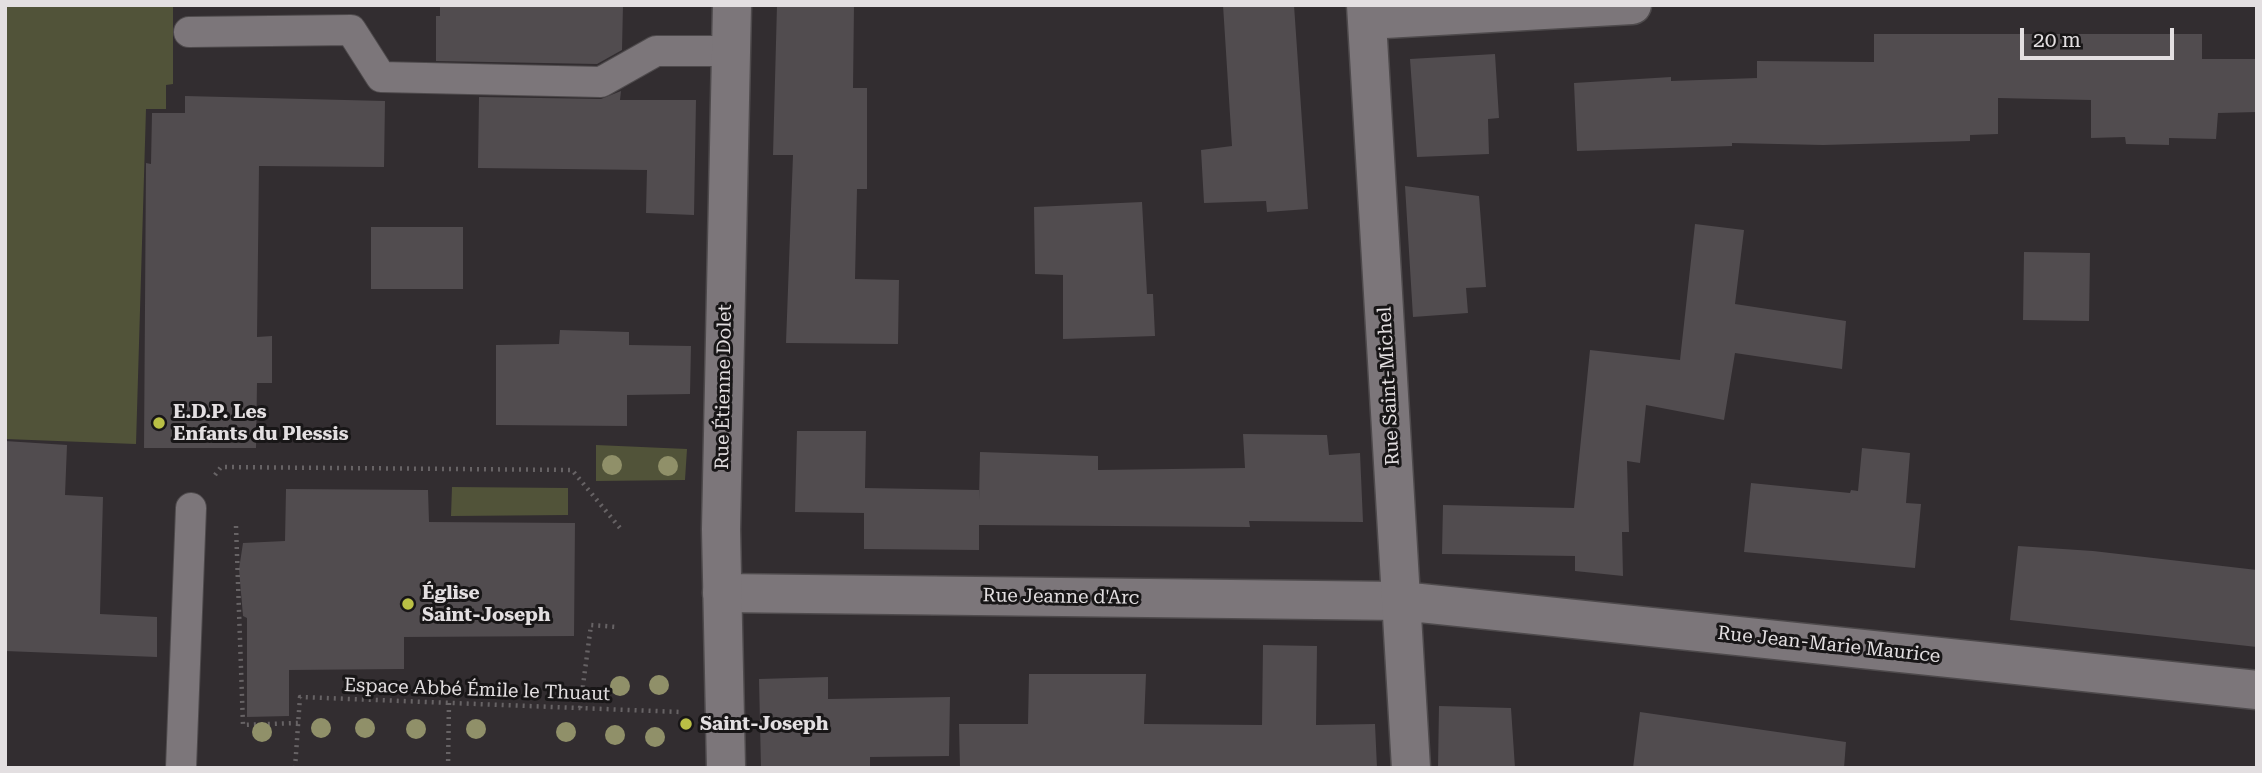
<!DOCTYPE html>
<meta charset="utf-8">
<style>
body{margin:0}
#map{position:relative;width:2262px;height:773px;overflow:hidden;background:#322d30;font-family:"Roboto Serif",serif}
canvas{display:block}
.frame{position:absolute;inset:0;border:7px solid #e3dfe1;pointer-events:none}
.scale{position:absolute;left:2020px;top:28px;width:154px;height:32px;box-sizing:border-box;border:4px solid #e3dfe1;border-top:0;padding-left:9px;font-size:21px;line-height:24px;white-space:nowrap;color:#e3dfe1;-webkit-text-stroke:5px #181617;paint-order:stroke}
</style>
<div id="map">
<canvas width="2262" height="773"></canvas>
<div class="frame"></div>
<div class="scale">20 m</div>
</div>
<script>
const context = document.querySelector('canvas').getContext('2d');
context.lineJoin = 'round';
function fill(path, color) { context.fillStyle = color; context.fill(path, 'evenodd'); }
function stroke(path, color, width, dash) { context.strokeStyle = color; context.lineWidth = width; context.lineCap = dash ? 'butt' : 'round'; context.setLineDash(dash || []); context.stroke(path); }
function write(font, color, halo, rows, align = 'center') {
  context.font = font + ' "Roboto Serif",serif'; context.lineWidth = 6; context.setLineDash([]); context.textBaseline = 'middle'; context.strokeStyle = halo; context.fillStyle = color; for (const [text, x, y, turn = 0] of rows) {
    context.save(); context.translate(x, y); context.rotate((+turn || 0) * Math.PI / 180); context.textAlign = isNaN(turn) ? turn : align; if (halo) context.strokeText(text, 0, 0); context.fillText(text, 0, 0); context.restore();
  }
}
fill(new Path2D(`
 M 5,5 L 173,5 L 173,84 L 166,85 L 166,109 L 146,109 L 136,444 L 5,439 Z
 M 596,445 L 687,449 L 685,480 L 596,481 Z
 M 452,487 L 568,488 L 568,515 L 451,516 Z`), '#515339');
fill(new Path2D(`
 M 440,5 L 623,5 L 622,50 L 597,64 L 436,61 L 436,16 L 440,16 Z
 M 777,5 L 854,5 L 853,88 L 867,88 L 867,189 L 857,189 L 855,279 L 899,280 L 898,344 L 786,343 L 793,155 L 773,155 Z
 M 1223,5 L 1294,5 L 1308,209 L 1267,212 L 1266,201 L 1204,203 L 1201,150 L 1232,146 Z
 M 1874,34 L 2202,34 L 2202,59 L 2257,59 L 2257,112 L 2218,113 L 2216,139 L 2169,138 L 2169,145 L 2126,144 L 2125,137 L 2091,138 L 2091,100 L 1998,98 L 1998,134 L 1970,135 L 1970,141 L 1823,145 L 1732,143 L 1732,146 L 1577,151 L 1574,83 L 1671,77 L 1671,81 L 1757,78 L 1757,61 L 1874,62 Z
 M 1495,54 L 1499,118 L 1488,119 L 1489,154 L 1417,157 L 1410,59 Z
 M 621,91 L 620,100 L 696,100 L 694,215 L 646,213 L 647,170 L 478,168 L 479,97 L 601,99 Z
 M 185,96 L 385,101 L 384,167 L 259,166 L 257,337 L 272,336 L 272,383 L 257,383 L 256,448 L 144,448 L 146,163 L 151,164 L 152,113 L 185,113 Z
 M 1405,186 L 1479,196 L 1486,287 L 1466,288 L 1468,313 L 1413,317 Z
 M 1142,202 L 1147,294 L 1153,294 L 1155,336 L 1063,339 L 1063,275 L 1035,274 L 1034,207 Z
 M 1695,224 L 1744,230 L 1735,304 L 1846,321 L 1842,369 L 1735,353 L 1724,420 L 1646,405 L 1640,463 L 1627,461 L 1629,532 L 1622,532 L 1623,576 L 1575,571 L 1575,556 L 1442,554 L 1443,505 L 1574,508 L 1590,350 L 1680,360 Z
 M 371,227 L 463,227 L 463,289 L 371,289 Z
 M 2024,252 L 2090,253 L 2089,321 L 2023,320 Z
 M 560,330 L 629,332 L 629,345 L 691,346 L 690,394 L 627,395 L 627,426 L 496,425 L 496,345 L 559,344 Z
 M 797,431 L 866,431 L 865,488 L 979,490 L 979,500 L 980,452 L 1098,456 L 1098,470 L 1245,468 L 1243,434 L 1327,435 L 1329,455 L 1360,453 L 1363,522 L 1249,521 L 1250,527 L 979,525 L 979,550 L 864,549 L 864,513 L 795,512 Z
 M 5,441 L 67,445 L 65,495 L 103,497 L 100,614 L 157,617 L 157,657 L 5,651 Z
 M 1862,448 L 1910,453 L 1906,503 L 1921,504 L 1915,568 L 1744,552 L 1751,483 L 1850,493 L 1851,490 L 1858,491 Z
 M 286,489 L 428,490 L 429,522 L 575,523 L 574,636 L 404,637 L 404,669 L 289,670 L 289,716 L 247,717 L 247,618 L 243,616 L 239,569 L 243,543 L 285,541 Z
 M 2018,546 L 2093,551 L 2257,570 L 2257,647 L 2010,620 Z
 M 1263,645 L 1317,646 L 1316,725 L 1375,724 L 1377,768 L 960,768 L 959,724 L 1028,724 L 1029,674 L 1146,674 L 1144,724 L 1262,725 Z
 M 828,677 L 828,699 L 950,697 L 949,756 L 870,757 L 870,768 L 761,768 L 759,679 Z
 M 1439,706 L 1511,708 L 1515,768 L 1438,768 Z
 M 1640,712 L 1846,742 L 1844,768 L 1633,768 Z`), '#514c4f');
const service = new Path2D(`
 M 189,32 L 351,30 L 381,77 L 601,82 L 656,51 L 731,51
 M 181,768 L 191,508`);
const minor = new Path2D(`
 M 722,593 L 1401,601`);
const tertiary = new Path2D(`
 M 1366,5 L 1411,768
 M 1367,20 L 1632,5
 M 1401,601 L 2257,690
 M 726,768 L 721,529 L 732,5`);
stroke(service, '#4e4a4c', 32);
stroke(minor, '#4e4a4c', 41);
stroke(tertiary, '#4e4a4c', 41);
stroke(new Path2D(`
 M 215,475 L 221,467 L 572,470 L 620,528
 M 236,526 L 243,725 L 299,723
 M 580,708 L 591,625 L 617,627
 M 295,768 L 300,697 L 680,712
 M 448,768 L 449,702`), '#676365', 4.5, [2, 5]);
stroke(service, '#7c767a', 30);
stroke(minor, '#7c767a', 38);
stroke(tertiary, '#7c767a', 38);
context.fillStyle = '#909069';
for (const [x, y] of [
 [612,465],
 [668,466],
 [659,685],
 [620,686],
 [321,728],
 [365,728],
 [416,729],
 [476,729],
 [262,732],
 [566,732],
 [615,735],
 [655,737]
]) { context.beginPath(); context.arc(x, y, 10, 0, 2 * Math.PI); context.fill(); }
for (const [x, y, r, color] of [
 [159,423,7,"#bac045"],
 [408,604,7,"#bac045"],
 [686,724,7,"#bac045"]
]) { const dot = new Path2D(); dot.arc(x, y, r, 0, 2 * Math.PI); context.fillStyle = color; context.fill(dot); stroke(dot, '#181617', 2.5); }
write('19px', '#e3dfe1', '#181617', [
 ["Rue Saint-Michel",1389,386,-93],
 ["Rue Étienne Dolet",724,387,-89],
 ["Rue Jeanne d'Arc",1061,597,1],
 ["Rue Jean-Marie Maurice",1829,645,6],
 ["Espace Abbé Émile le Thuaut",477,690,2]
]);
write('bold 19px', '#e3dfe1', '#181617', [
 ["E.D.P. Les",173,412],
 ["Enfants du Plessis",173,434],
 ["Église",422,593],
 ["Saint-Joseph",422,615],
 ["Saint-Joseph",700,724]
], 'left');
</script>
